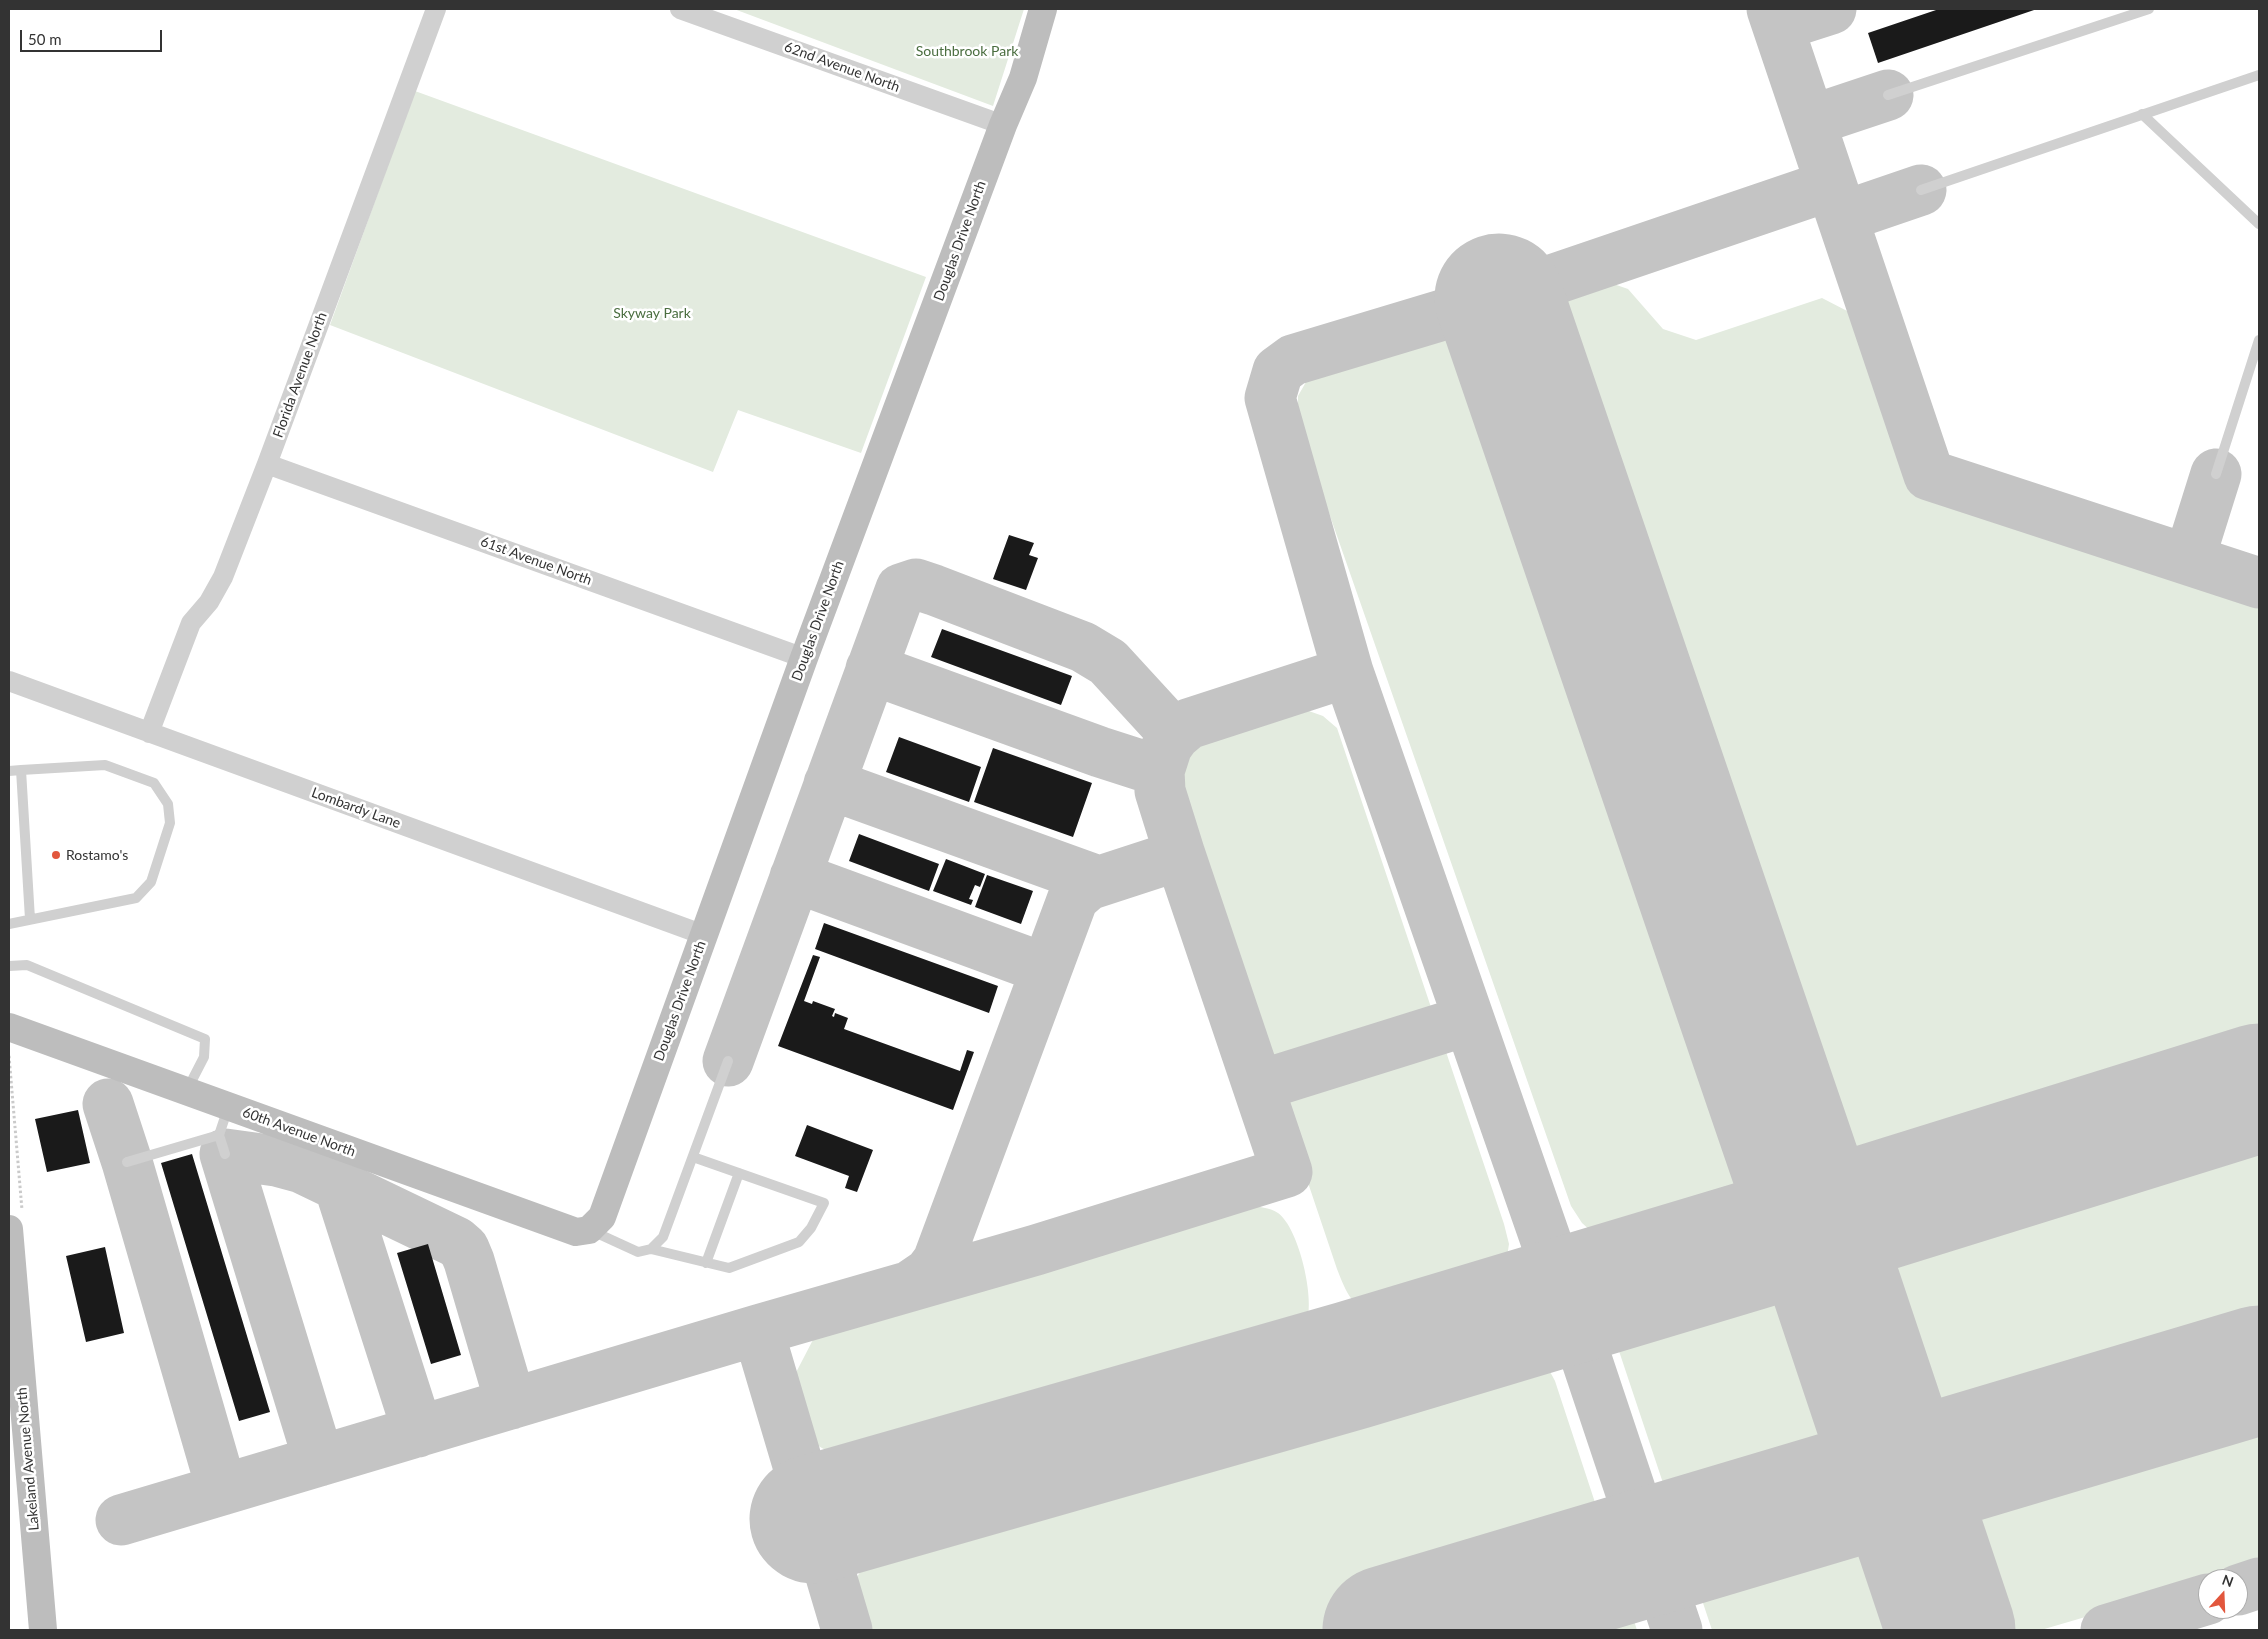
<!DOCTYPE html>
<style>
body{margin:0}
#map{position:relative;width:2268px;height:1639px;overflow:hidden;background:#fff;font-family:Lato,sans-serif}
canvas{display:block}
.frame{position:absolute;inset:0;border:10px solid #333;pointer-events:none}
.north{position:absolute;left:2198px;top:1569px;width:50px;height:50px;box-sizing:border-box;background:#fff;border:1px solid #adadad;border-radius:50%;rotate:20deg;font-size:14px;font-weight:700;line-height:20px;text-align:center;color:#333}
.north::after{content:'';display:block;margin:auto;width:18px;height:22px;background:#e2573d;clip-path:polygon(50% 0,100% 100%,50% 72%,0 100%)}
.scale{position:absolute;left:20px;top:30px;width:142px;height:22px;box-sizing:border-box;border:2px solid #333;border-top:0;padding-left:6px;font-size:15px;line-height:18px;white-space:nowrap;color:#333;-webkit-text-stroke:4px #fff;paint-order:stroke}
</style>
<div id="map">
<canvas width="2268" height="1639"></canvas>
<div class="frame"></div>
<div class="north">N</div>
<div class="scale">50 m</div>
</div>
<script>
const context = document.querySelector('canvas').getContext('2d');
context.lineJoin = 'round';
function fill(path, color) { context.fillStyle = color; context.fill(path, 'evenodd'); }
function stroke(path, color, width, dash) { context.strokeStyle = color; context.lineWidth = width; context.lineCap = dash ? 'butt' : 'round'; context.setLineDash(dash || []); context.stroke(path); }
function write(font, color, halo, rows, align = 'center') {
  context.font = font + ' Lato,sans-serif'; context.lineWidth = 5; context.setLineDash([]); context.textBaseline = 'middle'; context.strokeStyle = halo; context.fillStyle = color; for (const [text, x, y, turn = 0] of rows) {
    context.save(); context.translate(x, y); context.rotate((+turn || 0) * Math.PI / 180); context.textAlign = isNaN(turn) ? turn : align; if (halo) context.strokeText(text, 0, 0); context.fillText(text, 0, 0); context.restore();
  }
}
fill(new Path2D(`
 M 734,9 L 1024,9 L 993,106 Z
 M 415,91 L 926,277 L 861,453 L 738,410 L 713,472 L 330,325 Z
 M 1605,281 L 1628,289 L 1663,329 L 1696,340 L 1822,298 L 1851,313 L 1904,467 L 1948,498 L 2259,603 L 2259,1047 L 1903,1154 C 1853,1164 1840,1154 1816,1111 L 1547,329 L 1557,296 Z
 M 1440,335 C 1465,340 1471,343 1482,366 L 1753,1153 C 1758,1179 1754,1194 1730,1207 L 1640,1233 L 1615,1238 L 1606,1237 L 1592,1232 L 1582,1223 L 1571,1206 L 1307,450 L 1298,412 L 1298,396 L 1306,382 L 1324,368 Z
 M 1306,710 L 1323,716 L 1337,728 L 1504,1224 L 1509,1244 L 1507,1257 L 1501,1269 L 1465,1288 L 1385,1311 C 1354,1315 1347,1294 1337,1269 L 1174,784 C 1176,766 1181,755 1193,742 L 1283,712 Z
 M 2259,1117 L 2259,1566 L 2215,1579 L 2208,1579 L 2208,1581 L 2041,1630 L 1997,1630 L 1988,1619 L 1980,1604 L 1871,1284 C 1865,1248 1886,1238 1913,1221 Z
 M 1249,1206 C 1259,1207 1269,1207 1278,1213 C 1299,1228 1316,1301 1306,1324 C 1302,1334 1288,1339 1279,1344 L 862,1471 L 808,1440 L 789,1386 L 816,1334 Z
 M 1770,1269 L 1787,1274 L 1799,1289 L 1817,1336 L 1912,1630 L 1712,1630 L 1616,1342 C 1619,1326 1626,1314 1640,1304 L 1754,1270 Z
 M 1505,1345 C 1532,1350 1543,1356 1555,1381 L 1637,1630 L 864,1630 L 851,1588 L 879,1538 L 920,1522 C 1073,1475 1226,1429 1379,1385 C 1422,1373 1462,1356 1505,1345 Z`), '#e3ebdf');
stroke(new Path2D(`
 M 1772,9 L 1929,475 L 2259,583
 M 1778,26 L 1831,9
 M 1810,121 L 1888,95
 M 1842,217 L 1921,190
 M 2189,560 L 2216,474
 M 871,669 L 1100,752 L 1159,771
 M 829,784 L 1098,881
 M 795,877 L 1046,969
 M 728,1061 L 901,589 L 916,584 L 934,590 L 1083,647 L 1108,662 L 1175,735
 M 1258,1086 L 1469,1020
 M 108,1104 L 127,1162 L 222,1490
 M 339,1185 L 418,1432
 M 910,1286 L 929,1273 L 938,1261 L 1073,898 L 1088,885 L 1180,855
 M 758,1330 L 847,1630
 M 319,1461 L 225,1154 L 276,1161 L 302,1168 L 456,1242 L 464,1249 L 469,1261 L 511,1404
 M 121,1520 L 758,1330 L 1036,1250 L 1287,1172 L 1180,855 L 1160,791 L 1159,771 L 1167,746 L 1175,735 L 1188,724 L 1348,672
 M 2238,1590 L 2259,1583
 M 1677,1630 L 1567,1301 L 1348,672 L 1270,398 L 1278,371 L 1293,360 L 1499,298 L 1831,185
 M 2106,1630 L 2208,1599`), '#c4c4c4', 51);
stroke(new Path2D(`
 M 1499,298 L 1816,1226 L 1951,1630
 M 814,1519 L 1353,1365 L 1816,1226 L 2259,1088
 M 1387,1630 L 2259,1370`), '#c4c4c4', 129);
fill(new Path2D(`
 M 1939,9 L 2037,9 L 1878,63 L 1868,33 Z
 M 1009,535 L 1034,543 L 1029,555 L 1038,558 L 1026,590 L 993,579 Z
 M 942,629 L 1072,676 L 1061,705 L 931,657 Z
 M 899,737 L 981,767 L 969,802 L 886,772 Z
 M 993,748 L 1092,783 L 1073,837 L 974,802 Z
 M 859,834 L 939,864 L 929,891 L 849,861 Z
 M 946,859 L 985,874 L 980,887 L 975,885 L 969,899 L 973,900 L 971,905 L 933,891 Z
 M 987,875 L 1033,891 L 1021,924 L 975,907 Z
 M 824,923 L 998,986 L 989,1013 L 815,949 Z
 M 813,955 L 820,957 L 804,1001 L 812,1004 L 813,1001 L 835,1009 L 832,1016 L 834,1017 L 835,1013 L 848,1018 L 844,1029 L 960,1071 L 967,1050 L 974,1052 L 953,1110 L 778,1046 Z
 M 78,1110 L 90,1163 L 47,1172 L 35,1119 Z
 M 807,1125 L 873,1150 L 857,1192 L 845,1188 L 849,1176 L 795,1156 Z
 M 192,1154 L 270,1412 L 239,1421 L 161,1163 Z
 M 428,1244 L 461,1355 L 431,1364 L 397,1253 Z
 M 105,1247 L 124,1333 L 86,1342 L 66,1256 Z`), '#1a1a1a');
stroke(new Path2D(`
 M 9,1056 L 22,1210`), '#cacaca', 3, [2.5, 2.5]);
stroke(new Path2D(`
 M 1888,95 L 2149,9
 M 2142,114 L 2259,224
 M 1921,190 L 2259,75
 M 2216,474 L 2259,340
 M 9,771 L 21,770 L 30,919
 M 9,924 L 136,898 L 151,882 L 170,823 L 168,804 L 154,783 L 105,765 L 21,770
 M 9,966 L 27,965 L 205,1039 L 204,1057 L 187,1090
 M 225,1154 L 219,1135 L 228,1108
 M 127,1162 L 219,1135
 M 590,1230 L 638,1252 L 651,1249 L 663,1237 L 728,1061
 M 651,1249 L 729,1268 L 799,1242 L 811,1228 L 824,1203 L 693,1157
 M 706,1263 L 739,1173`), '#d0d0d0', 10);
stroke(new Path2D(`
 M 680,9 L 1003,125
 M 267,464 L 804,658
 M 9,681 L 704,935
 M 149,733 L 191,623 L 209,602 L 223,577 L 267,464 L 436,9`), '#d0d0d0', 20);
stroke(new Path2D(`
 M 9,1027 L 576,1232 L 589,1230 L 602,1217 L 804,658 L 1003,125 L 1023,78 L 1043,9
 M 9,1229 L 43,1630`), '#bdbdbd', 28);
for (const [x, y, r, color] of [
 [56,855,5,"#e2573d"]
]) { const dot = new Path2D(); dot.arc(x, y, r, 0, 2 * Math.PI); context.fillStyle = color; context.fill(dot); stroke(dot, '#fff', 2); }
write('14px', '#4b6e40', '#fff', [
 ["Southbrook Park",967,51],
 ["Skyway Park",652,313]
]);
write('14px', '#333', '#fff', [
 ["62nd Avenue North",842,67,20],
 ["Douglas Drive North",960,241,-70],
 ["Florida Avenue North",300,375,-70],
 ["61st Avenue North",536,561,20],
 ["Douglas Drive North",818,621,-70],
 ["Lombardy Lane",356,808,20],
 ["Douglas Drive North",680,1001,-70],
 ["60th Avenue North",299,1132,20],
 ["Lakeland Avenue North",28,1459,-95]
]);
write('14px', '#333', '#fff', [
 ["Rostamo's",66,855]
], 'left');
</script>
